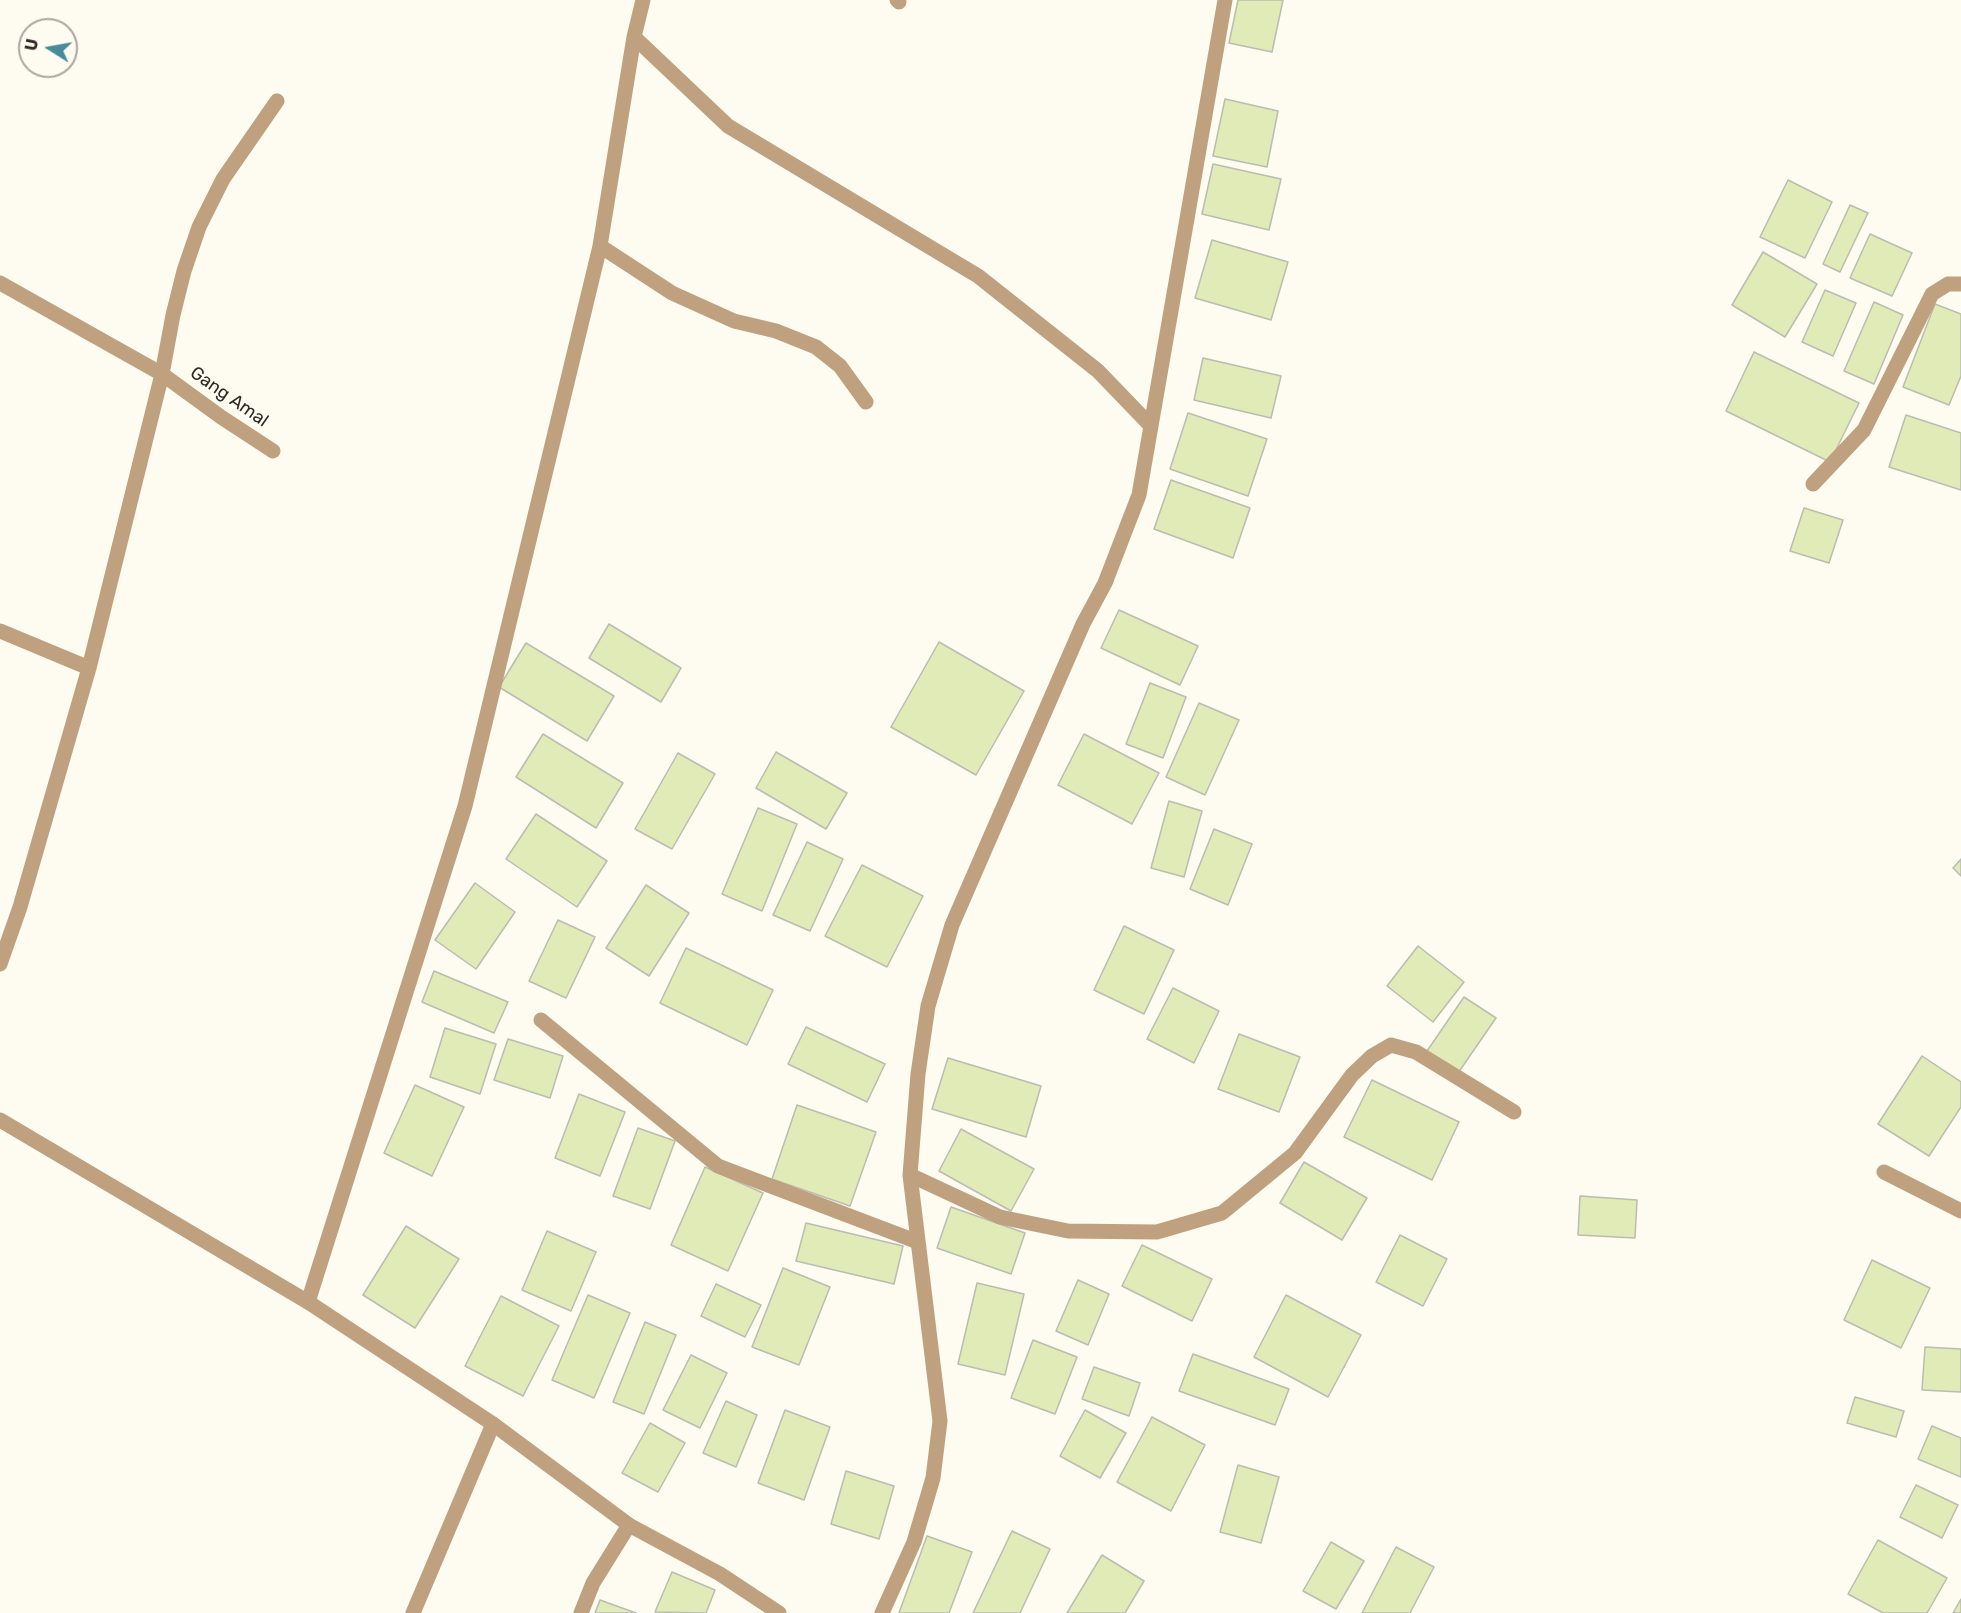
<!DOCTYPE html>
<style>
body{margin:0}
#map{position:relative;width:1961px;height:1613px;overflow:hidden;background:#fefbf1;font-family:Rubik,sans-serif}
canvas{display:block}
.north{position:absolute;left:18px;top:18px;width:60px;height:60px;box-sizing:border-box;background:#fefbf1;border:2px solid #aaa79f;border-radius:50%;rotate:281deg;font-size:16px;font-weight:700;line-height:24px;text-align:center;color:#2b2a25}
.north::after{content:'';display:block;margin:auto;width:21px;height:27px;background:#488b9a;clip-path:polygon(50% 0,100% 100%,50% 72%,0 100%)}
</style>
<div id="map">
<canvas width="1961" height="1613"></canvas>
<div class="north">U</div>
</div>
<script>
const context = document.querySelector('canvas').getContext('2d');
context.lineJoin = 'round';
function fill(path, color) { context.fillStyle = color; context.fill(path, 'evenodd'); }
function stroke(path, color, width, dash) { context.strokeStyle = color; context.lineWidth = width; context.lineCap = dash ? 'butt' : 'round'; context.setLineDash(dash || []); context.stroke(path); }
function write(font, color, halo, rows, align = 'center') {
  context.font = font + ' Rubik,sans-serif'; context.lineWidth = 4.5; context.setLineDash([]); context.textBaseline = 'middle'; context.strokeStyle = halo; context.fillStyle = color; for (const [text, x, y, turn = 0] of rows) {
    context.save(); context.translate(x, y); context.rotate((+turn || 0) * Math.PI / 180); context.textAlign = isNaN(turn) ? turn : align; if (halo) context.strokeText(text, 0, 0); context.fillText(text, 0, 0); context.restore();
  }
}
const building = new Path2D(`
 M 1238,0 L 1283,0 L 1272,52 L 1229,43 Z
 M 1225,99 L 1278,111 L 1267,167 L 1213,156 Z
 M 1213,164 L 1281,179 L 1269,230 L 1202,214 Z
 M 1788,180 L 1832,202 L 1805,258 L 1760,237 Z
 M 1850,205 L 1868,213 L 1840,272 L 1823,264 Z
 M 1870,234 L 1912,253 L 1892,296 L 1850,278 Z
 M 1212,240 L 1288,262 L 1271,320 L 1195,298 Z
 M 1763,252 L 1817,284 L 1785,337 L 1732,305 Z
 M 1825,290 L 1856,303 L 1833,356 L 1802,342 Z
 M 1874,302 L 1903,315 L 1874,384 L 1844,371 Z
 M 1935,304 L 1961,314 L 1961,376 L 1949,405 L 1903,387 Z
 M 1754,352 L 1859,403 L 1830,462 L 1726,411 Z
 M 1203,358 L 1281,376 L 1271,418 L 1194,400 Z
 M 1188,413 L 1267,439 L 1248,496 L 1170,469 Z
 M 1906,415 L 1961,433 L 1961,490 L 1889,467 Z
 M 1171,480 L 1250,508 L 1233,558 L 1154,529 Z
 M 1804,508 L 1843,520 L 1829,563 L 1790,551 Z
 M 1119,610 L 1198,646 L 1180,685 L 1101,648 Z
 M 609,624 L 681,668 L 661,702 L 589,658 Z
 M 939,642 L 1024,691 L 976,775 L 891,727 Z
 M 526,643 L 614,696 L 587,741 L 499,687 Z
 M 1150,683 L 1186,697 L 1163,758 L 1126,744 Z
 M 1199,703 L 1239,720 L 1205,795 L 1166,777 Z
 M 543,734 L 623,783 L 596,828 L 516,777 Z
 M 1084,734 L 1159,773 L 1132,824 L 1058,785 Z
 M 776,752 L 847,793 L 826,829 L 756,788 Z
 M 678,753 L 715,774 L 672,849 L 635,829 Z
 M 1169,801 L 1202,811 L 1184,877 L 1151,868 Z
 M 758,808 L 797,824 L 762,911 L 722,894 Z
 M 536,814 L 607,861 L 577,907 L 506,859 Z
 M 1214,829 L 1252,844 L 1228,905 L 1190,889 Z
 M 807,842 L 843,859 L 810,931 L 773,915 Z
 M 1961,859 L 1961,876 L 1953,868 Z
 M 862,865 L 923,896 L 887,967 L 825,936 Z
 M 475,883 L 515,912 L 476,969 L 435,940 Z
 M 646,885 L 689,913 L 649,976 L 606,948 Z
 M 558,920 L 595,937 L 566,998 L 529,981 Z
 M 1124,926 L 1174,950 L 1144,1014 L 1094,990 Z
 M 1418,946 L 1464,982 L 1433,1022 L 1387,986 Z
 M 686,948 L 773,990 L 747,1045 L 660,1003 Z
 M 434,971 L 508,1002 L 494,1033 L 422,1002 Z
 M 1173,988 L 1219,1011 L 1194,1063 L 1147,1039 Z
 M 1464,997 L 1496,1018 L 1456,1076 L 1425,1054 Z
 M 806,1027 L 885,1064 L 867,1102 L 788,1064 Z
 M 445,1028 L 496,1044 L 480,1094 L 430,1077 Z
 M 1239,1034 L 1300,1057 L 1279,1112 L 1218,1089 Z
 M 508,1039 L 563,1056 L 550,1098 L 494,1080 Z
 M 1922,1056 L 1961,1082 L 1961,1107 L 1929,1156 L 1878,1124 Z
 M 948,1058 L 1041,1086 L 1026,1137 L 932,1109 Z
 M 1372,1080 L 1459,1122 L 1432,1180 L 1344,1137 Z
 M 415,1085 L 464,1107 L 432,1176 L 384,1153 Z
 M 579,1094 L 625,1112 L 600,1176 L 555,1158 Z
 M 797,1105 L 876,1132 L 850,1206 L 772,1179 Z
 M 638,1128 L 675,1141 L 650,1209 L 613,1196 Z
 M 961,1129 L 1034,1169 L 1011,1211 L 939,1171 Z
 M 1304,1162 L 1367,1198 L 1342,1240 L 1280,1203 Z
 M 705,1167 L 763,1193 L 728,1271 L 671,1245 Z
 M 1580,1196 L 1637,1200 L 1635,1238 L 1578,1235 Z
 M 951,1207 L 1025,1233 L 1011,1274 L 937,1248 Z
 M 806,1223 L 903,1246 L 894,1284 L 796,1261 Z
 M 406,1226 L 459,1259 L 415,1328 L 363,1295 Z
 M 547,1231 L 596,1252 L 571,1311 L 522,1290 Z
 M 1400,1235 L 1447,1259 L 1423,1306 L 1376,1282 Z
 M 1142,1245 L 1212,1279 L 1192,1321 L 1122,1286 Z
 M 1872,1260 L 1930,1288 L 1901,1348 L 1844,1320 Z
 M 783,1268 L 830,1287 L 799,1365 L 752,1347 Z
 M 1078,1280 L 1109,1294 L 1088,1345 L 1056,1331 Z
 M 977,1283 L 1024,1294 L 1005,1375 L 958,1364 Z
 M 716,1284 L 761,1305 L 745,1337 L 701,1316 Z
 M 588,1295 L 630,1313 L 594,1398 L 552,1380 Z
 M 1286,1295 L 1361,1335 L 1328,1397 L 1254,1357 Z
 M 501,1296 L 559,1326 L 523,1396 L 465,1366 Z
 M 645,1322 L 676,1335 L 644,1414 L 613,1402 Z
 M 1033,1340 L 1077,1357 L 1055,1414 L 1011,1398 Z
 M 1925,1347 L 1961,1349 L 1961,1392 L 1922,1390 Z
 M 1193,1354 L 1289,1389 L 1275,1425 L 1179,1391 Z
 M 691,1355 L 727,1373 L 700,1428 L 663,1410 Z
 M 1094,1367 L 1140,1383 L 1129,1416 L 1082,1399 Z
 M 1855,1397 L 1904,1411 L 1896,1437 L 1847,1423 Z
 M 726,1401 L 757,1415 L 736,1467 L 703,1453 Z
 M 785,1410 L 830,1427 L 804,1500 L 758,1483 Z
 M 1085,1410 L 1126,1433 L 1100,1478 L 1060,1456 Z
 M 1152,1417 L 1205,1445 L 1171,1511 L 1117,1482 Z
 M 650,1423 L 685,1443 L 658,1492 L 622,1473 Z
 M 1932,1426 L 1961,1438 L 1961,1477 L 1918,1459 Z
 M 1238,1465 L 1279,1477 L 1261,1543 L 1220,1532 Z
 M 846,1471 L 894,1486 L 879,1539 L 831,1524 Z
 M 1916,1485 L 1958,1505 L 1942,1538 L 1900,1517 Z
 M 1012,1531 L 1050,1549 L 1020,1613 L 973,1613 Z
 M 927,1536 L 972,1552 L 949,1613 L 899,1613 Z
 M 1878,1540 L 1947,1578 L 1927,1613 L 1883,1613 L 1848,1594 Z
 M 1331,1542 L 1364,1561 L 1336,1609 L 1303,1591 Z
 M 1396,1547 L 1434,1567 L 1410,1613 L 1362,1613 Z
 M 1102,1555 L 1144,1581 L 1125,1613 L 1067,1613 Z
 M 672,1572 L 715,1590 L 706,1613 L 655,1612 Z
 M 1961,1599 L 1961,1613 L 1953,1613 Z
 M 600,1600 L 636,1613 L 595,1613 Z`);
fill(building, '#e0ebb8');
stroke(building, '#babdb0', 1.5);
stroke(new Path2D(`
 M 897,0 L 899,2
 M 634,37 L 728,126 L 978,276 L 1098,371 L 1151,426
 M 600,246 L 672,293 L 734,321 L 776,331 L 816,347 L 840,366 L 866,402
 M 0,283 L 162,374 L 221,417 L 273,451
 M 1813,484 L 1864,430 L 1932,294 L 1948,284 L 1961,284
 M 0,631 L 89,668
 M 0,964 L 20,907 L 89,668 L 162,374 L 173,315 L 184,271 L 199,227 L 223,179 L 277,101
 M 541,1020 L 718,1166 L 918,1242
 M 1884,1172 L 1961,1211
 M 910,1175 L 1000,1217 L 1068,1231 L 1157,1232 L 1222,1213 L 1295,1153 L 1352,1075 L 1372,1056 L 1391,1045 L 1416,1052 L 1514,1112
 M 308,1302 L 465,806 L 600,246 L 634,37 L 643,0
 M 413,1613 L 493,1424
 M 581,1613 L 593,1583 L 629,1525
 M 882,1613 L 914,1542 L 933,1478 L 940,1421 L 910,1175 L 918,1074 L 928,1006 L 952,925 L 1083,624 L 1105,583 L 1139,495 L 1225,0`), '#bfa180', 15);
stroke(new Path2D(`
 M 0,1120 L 308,1302 L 493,1424 L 629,1525 L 720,1574 L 779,1613`), '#bfa180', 15);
write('18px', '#2b2a25', '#fefbf1', [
 ["Gang Amal",229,397,35]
]);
</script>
